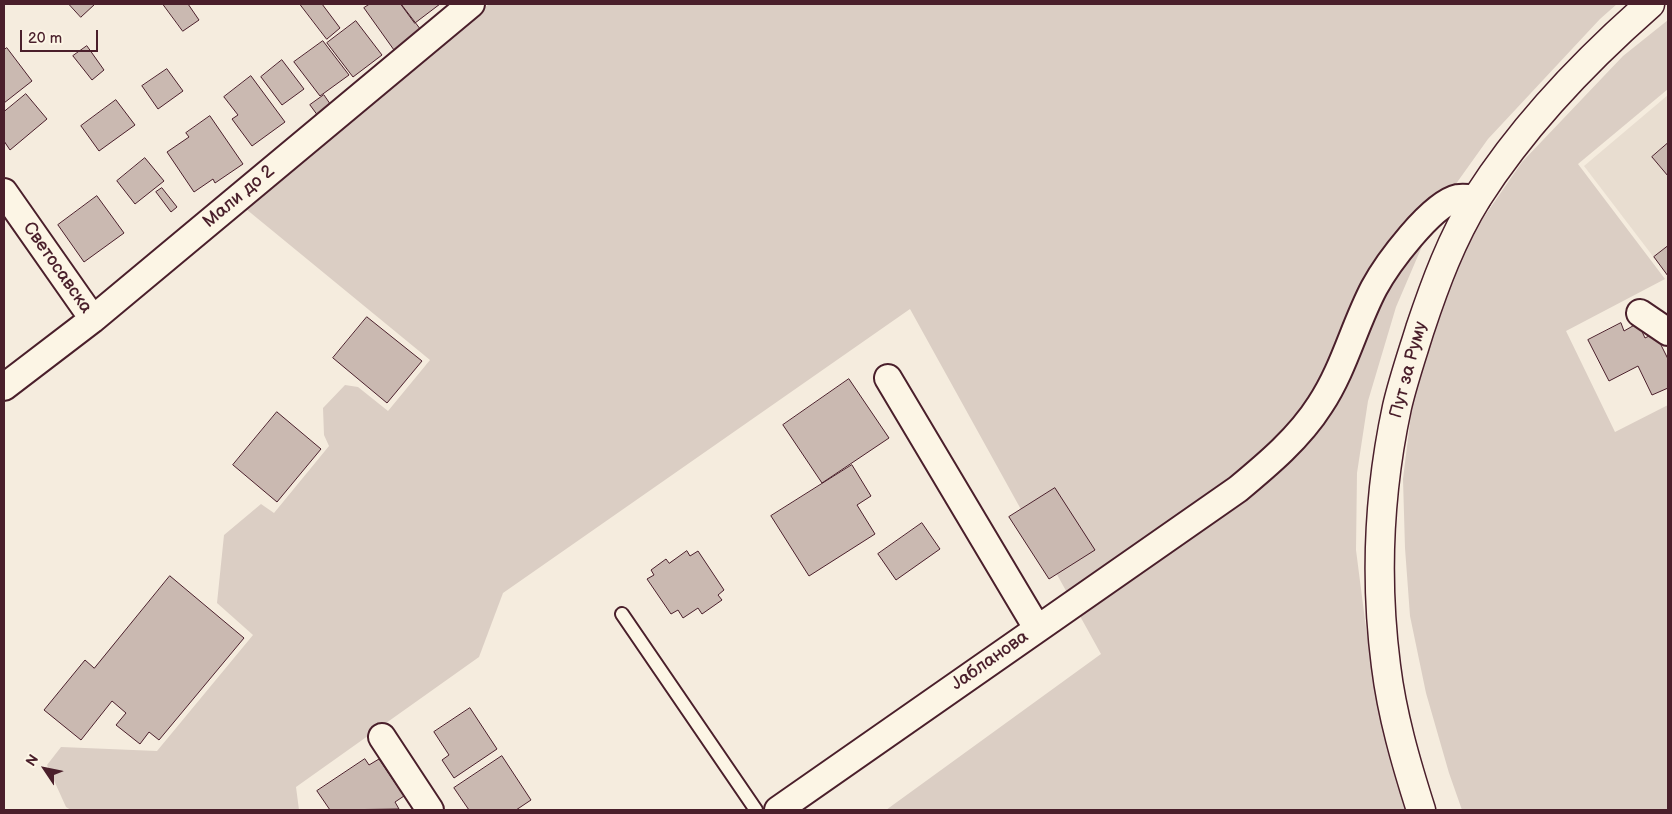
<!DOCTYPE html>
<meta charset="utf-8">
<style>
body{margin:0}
#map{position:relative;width:1672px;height:814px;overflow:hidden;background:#f5ecde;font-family:"Balsamiq Sans",sans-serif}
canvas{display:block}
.frame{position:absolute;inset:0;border:5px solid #4a1f2b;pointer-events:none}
.north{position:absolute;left:20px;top:744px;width:50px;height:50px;-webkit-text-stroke:4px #fcf5e5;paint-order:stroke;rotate:304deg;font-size:14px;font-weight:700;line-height:20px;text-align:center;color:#4a1f2b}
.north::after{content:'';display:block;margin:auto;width:18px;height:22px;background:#4a1f2b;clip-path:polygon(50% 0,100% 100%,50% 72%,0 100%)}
.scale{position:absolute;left:20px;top:30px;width:78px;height:22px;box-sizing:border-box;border:2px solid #4a1f2b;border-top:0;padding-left:6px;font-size:15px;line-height:18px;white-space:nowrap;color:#4a1f2b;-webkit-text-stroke:4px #fcf5e5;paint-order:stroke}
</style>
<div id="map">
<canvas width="1672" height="814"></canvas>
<div class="frame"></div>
<div class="north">N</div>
<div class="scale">20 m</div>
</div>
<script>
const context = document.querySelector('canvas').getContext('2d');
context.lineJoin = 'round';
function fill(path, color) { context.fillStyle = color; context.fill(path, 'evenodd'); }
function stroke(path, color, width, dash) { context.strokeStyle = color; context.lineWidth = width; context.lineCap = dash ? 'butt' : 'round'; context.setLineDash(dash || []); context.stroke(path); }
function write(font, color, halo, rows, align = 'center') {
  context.font = font + ' "Balsamiq Sans",sans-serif'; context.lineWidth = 4.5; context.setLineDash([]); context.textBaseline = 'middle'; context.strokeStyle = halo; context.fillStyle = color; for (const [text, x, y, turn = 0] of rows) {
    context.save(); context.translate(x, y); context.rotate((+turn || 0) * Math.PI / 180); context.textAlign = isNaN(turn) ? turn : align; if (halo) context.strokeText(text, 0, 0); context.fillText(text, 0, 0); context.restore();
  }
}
fill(new Path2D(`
 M 1668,95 L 1668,276 L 1584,166 Z`), '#e8ddd0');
fill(new Path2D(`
 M 489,4 L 1617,4 L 1600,19 L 1488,139 L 1438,209 L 1396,307 L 1368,401 L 1357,473 L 1356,550 L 1366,628 L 1380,696 L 1413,810 L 886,810 L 1101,654 L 910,309 L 503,593 L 479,657 L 296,787 L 299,810 L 71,810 L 66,807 L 47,765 L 61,747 L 157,751 L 253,635 L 217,603 L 224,535 L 261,504 L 274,513 L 329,446 L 324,435 L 323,408 L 345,385 L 358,387 L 388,411 L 430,360 L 246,209 Z
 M 1668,20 L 1668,89 L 1578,164 L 1665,279 L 1566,331 L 1615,432 L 1668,405 L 1668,810 L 1462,810 L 1449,773 L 1426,693 L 1410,616 L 1405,548 L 1403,479 L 1412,406 L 1433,318 L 1477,227 L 1522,162 L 1623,56 Z`), '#dbcec4');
const building = new Path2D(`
 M 69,4 L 95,4 L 81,17 Z
 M 163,4 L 188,4 L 199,20 L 183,31 Z
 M 300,4 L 322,4 L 340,28 L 327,39 Z
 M 370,4 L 401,4 L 421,30 L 394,50 L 364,8 Z
 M 401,4 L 440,4 L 415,23 Z
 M 356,21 L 382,55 L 353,77 L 327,43 Z
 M 323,41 L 349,75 L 320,96 L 294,62 Z
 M 87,46 L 104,70 L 92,80 L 73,56 Z
 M 7,48 L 32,81 L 4,103 L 4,50 Z
 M 282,60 L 304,89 L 282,105 L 261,77 Z
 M 167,69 L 183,91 L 158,109 L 142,86 Z
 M 251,76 L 285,122 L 252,146 L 232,119 L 238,115 L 224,97 Z
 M 26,94 L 47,119 L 10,150 L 4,141 L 4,112 Z
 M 324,95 L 335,111 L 321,120 L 310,105 Z
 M 116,100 L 135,125 L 99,151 L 81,126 Z
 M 210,116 L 243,164 L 215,183 L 213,179 L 194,192 L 167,152 L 189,137 L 186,133 Z
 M 1668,143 L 1668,176 L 1652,157 Z
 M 145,158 L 164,181 L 135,204 L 117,181 Z
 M 162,188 L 177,207 L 171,212 L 156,192 Z
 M 97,196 L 124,233 L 84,262 L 58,225 Z
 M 1668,246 L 1668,276 L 1654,257 Z
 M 367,317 L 422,361 L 387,403 L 333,358 Z
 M 1621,323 L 1624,331 L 1638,323 L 1645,338 L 1655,333 L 1668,359 L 1668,388 L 1652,395 L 1638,366 L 1609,381 L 1588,340 Z
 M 849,379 L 889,438 L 822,483 L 783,425 Z
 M 277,412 L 321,449 L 277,502 L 233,465 Z
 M 852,465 L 871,496 L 857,505 L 875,534 L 809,576 L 771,516 Z
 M 1055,488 L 1095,550 L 1049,579 L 1009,517 Z
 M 922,523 L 940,549 L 896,580 L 878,554 Z
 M 687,551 L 690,556 L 698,551 L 724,590 L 718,595 L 722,600 L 702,614 L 698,608 L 683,618 L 678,610 L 671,614 L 647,579 L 654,575 L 651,570 L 666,559 L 669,563 Z
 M 170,576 L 244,638 L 159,740 L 149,732 L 140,744 L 116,725 L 126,713 L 112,701 L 81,740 L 44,710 L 85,660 L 94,668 Z
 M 470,708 L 497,749 L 454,778 L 442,760 L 449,755 L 434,732 Z
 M 502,756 L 531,800 L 516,810 L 469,810 L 454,788 Z
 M 365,759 L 369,765 L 379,759 L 404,796 L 395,802 L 399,809 L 330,810 L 317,791 Z`);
fill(building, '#cab9b1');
stroke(building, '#4a1f2b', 1);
const lane = new Path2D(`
 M 622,614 L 756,810`);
const street = new Path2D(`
 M 4,192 L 93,319
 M 1640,313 L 1668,332
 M 888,378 L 1037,628
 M 4,387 L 93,319 L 471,4
 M 382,737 L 430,810
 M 778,810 L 1238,489 C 1268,464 1299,438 1320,405 C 1344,369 1354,326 1374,288 C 1387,264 1431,204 1458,198 C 1464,197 1470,198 1477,199`);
const primary = new Path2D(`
 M 1421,810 C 1406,763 1392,715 1386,666 C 1375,581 1379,491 1397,407 C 1403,381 1412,355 1420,329 C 1435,284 1452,238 1477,198 C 1524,124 1585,61 1650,4`);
stroke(lane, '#4a1f2b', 16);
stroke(street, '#4a1f2b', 30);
stroke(primary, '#4a1f2b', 31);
stroke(lane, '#fcf5e5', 12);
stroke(street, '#fcf5e5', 26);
stroke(primary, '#fcf5e5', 28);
write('18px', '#4a1f2b', '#fcf5e5', [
 ["Мали до 2",239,197,-40],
 ["Светосавска",57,268,55],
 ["Пут за Руму",1409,370,-75],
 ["Јабланова",990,661,-35]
]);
</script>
